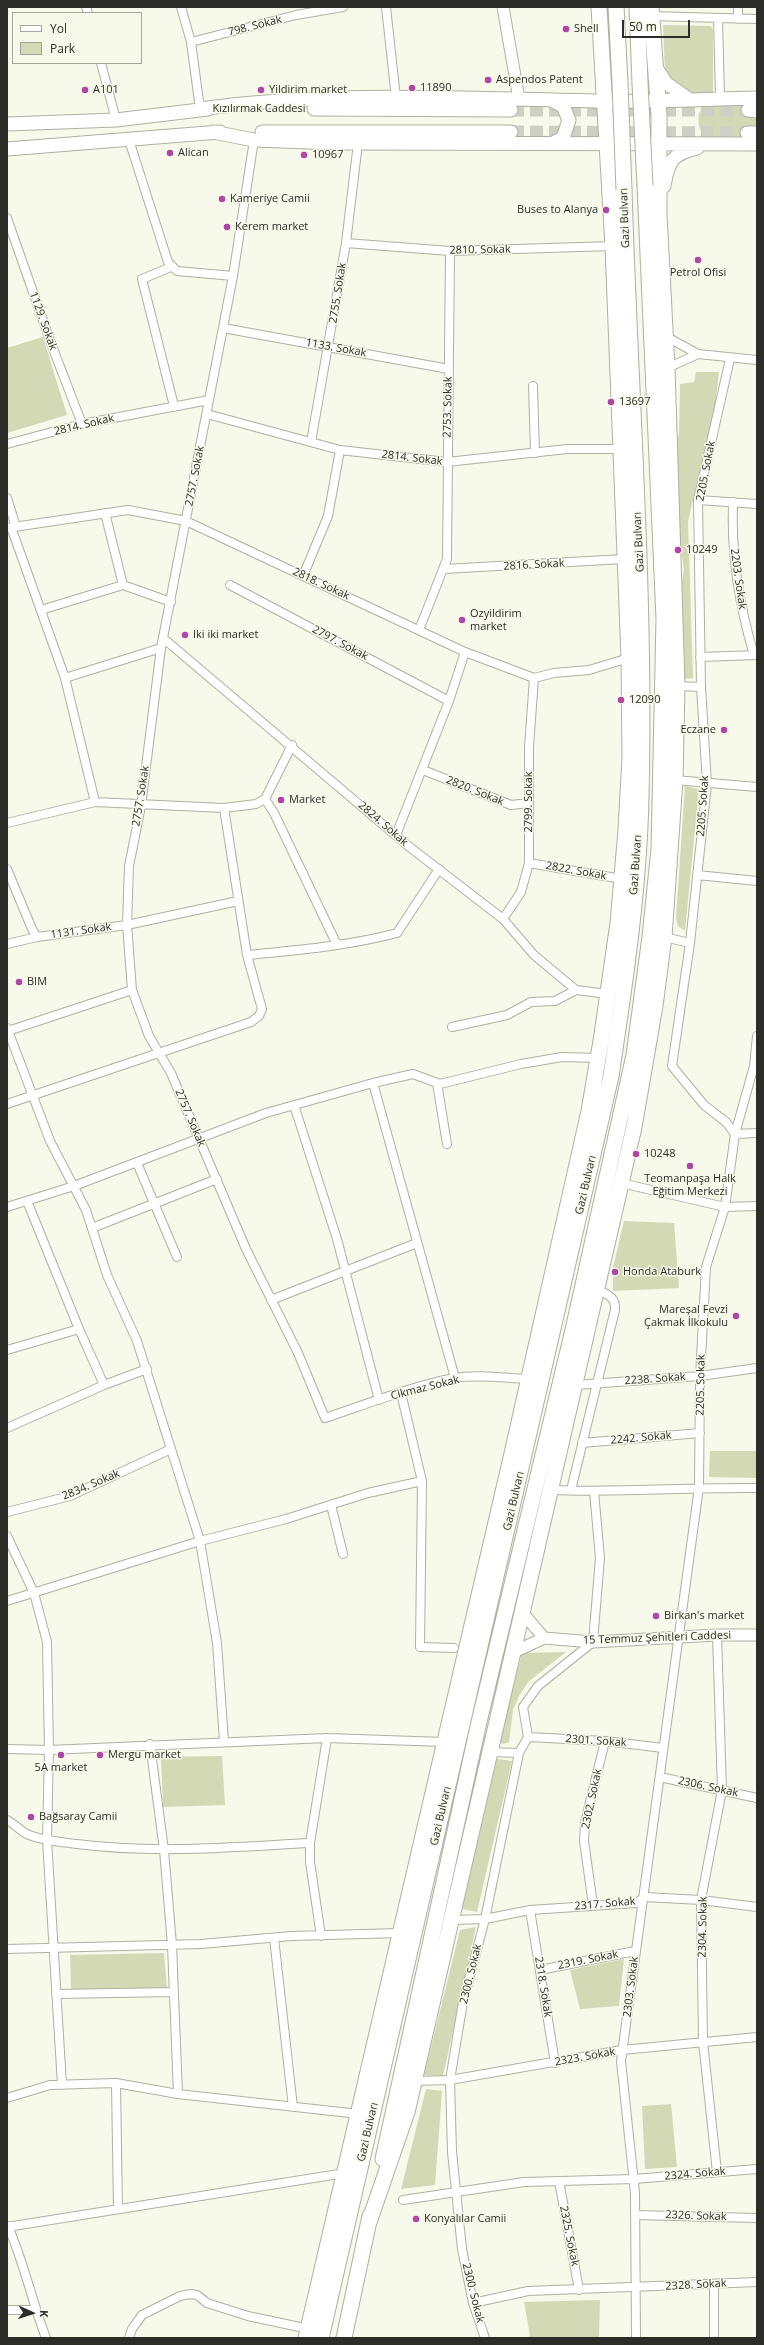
<!DOCTYPE html>
<meta charset="utf-8">
<style>
body{margin:0}
#map{position:relative;width:764px;height:2345px;overflow:hidden;background:#f7f9ea;font-family:"Open Sans",sans-serif}
canvas{display:block}
.frame{position:absolute;inset:0;border:8px solid #2c2d28;pointer-events:none}
.legend{position:absolute;left:12px;top:12px;width:130px;height:52px;box-sizing:border-box;background:#f7f9ea;border:1px solid #a6a79c;margin:0;padding:5px 7px;list-style:none;font-size:12px;color:#2c2d28}
.legend li{display:flex;align-items:center;gap:8px;height:20px}
.legend b{width:20px;border:1px solid #a6a79c}
.north{position:absolute;left:12px;top:2293px;width:40px;height:40px;-webkit-text-stroke:3px #f7f9ea;paint-order:stroke;rotate:93deg;font-size:11px;font-weight:700;line-height:16px;text-align:center;color:#2c2d28}
.north::after{content:'';display:block;margin:auto;width:14px;height:18px;background:#2c2d28;clip-path:polygon(50% 0,100% 100%,50% 72%,0 100%)}
.scale{position:absolute;left:622px;top:20px;width:68px;height:18px;box-sizing:border-box;border:2px solid #2c2d28;border-top:0;padding-left:5px;font-size:12px;line-height:14px;white-space:nowrap;color:#2c2d28;-webkit-text-stroke:3px #f7f9ea;paint-order:stroke}
</style>
<div id="map">
<canvas width="764" height="2345"></canvas>
<div class="frame"></div>
<ul class="legend">
<li><b style="height:5px;background:#fff"></b>Yol</li>
<li><b style="height:11px;background:#d3d9b5"></b>Park</li>
</ul>
<div class="north">K</div>
<div class="scale">50 m</div>
</div>
<script>
const context = document.querySelector('canvas').getContext('2d');
context.lineJoin = 'round';
function fill(path, color) { context.fillStyle = color; context.fill(path, 'evenodd'); }
function stroke(path, color, width, dash) { context.strokeStyle = color; context.lineWidth = width; context.lineCap = dash ? 'butt' : 'round'; context.setLineDash(dash || []); context.stroke(path); }
function write(font, color, halo, rows, align = 'center') {
  context.font = font + ' "Open Sans",sans-serif'; context.lineWidth = 3; context.setLineDash([]); context.textBaseline = 'middle'; context.strokeStyle = halo; context.fillStyle = color; for (const [text, x, y, turn = 0] of rows) {
    context.save(); context.translate(x, y); context.rotate((+turn || 0) * Math.PI / 180); context.textAlign = isNaN(turn) ? turn : align; if (halo) context.strokeText(text, 0, 0); context.fillText(text, 0, 0); context.restore();
  }
}
fill(new Path2D(`
 M 663,25 L 711,26 L 713,30 L 713,98 L 684,95 L 665,73 Z
 M 713,104 L 748,105 L 757,115 L 757,129 L 747,140 C 724,139 694,147 699,113 L 705,106 Z
 M 43,337 L 67,415 L 7,433 L 7,348 Z
 M 696,372 L 719,372 L 715,407 L 688,521 L 693,678 L 684,679 L 682,581 L 684,569 L 679,538 L 674,450 L 679,434 L 680,384 L 694,382 Z
 M 685,786 L 699,789 L 685,931 L 678,926 L 676,918 Z
 M 624,1221 L 674,1223 L 679,1288 L 613,1291 L 613,1267 Z
 M 710,1451 L 757,1451 L 757,1478 L 709,1477 Z
 M 566,1652 L 528,1682 L 519,1696 L 513,1710 L 509,1742 L 503,1744 L 499,1742 L 522,1653 Z
 M 222,1756 L 225,1805 L 163,1807 L 161,1757 Z
 M 497,1759 L 512,1761 L 477,1912 L 462,1909 Z
 M 476,1927 L 443,2076 L 424,2075 L 460,1930 Z
 M 164,1953 L 167,1988 L 71,1990 L 70,1955 Z
 M 624,1959 L 619,2006 L 580,2009 L 570,1970 Z
 M 426,2089 L 442,2091 L 435,2185 L 401,2189 Z
 M 671,2104 L 677,2167 L 645,2169 L 642,2106 Z
 M 600,2300 L 599,2338 L 526,2338 L 530,2336 L 524,2302 Z`), '#d3d9b5');
stroke(new Path2D(`
 M 511,110 L 748,110
 M 511,132 L 747,133`), '#ced0c3', 13, [13, 6]);
const street = new Path2D(`
 M 86,7 L 88,13
 M 181,7 L 191,42 L 200,109
 M 386,7 L 396,98
 M 738,7 L 738,19
 M 651,16 L 757,19
 M 718,18 L 720,98
 M 191,42 L 296,15 L 343,7
 M 101,63 L 116,120
 M 129,140 L 168,262 L 177,271 L 233,276
 M 254,140 L 233,276 L 161,648 L 141,806 L 129,866 L 127,925 L 132,990 L 149,1036 L 171,1073 L 246,1249 L 298,1353 L 325,1418 C 367,1404 410,1387 454,1378 C 478,1374 504,1378 528,1379
 M 7,218 L 52,346 L 82,424
 M 346,243 L 450,251 L 613,246
 M 171,267 L 142,279 L 174,406
 M 223,328 L 449,369
 M 665,336 L 698,354
 M 730,359 L 698,500 L 701,687 L 707,784 L 690,943 L 672,1066 L 704,1105 L 726,1122 L 735,1134 L 757,1133
 M 667,368 L 698,354 L 757,360
 M 533,386 L 535,453
 M 207,414 L 340,450 L 447,462 L 567,449 L 622,449
 M 311,442 L 346,243 L 358,143
 M 7,444 L 82,424 L 209,400
 M 7,498 L 16,527
 M 698,500 L 757,504
 M 733,502 C 731,554 739,605 754,655
 M 105,513 L 123,585
 M 11,527 L 65,678 L 95,802
 M 7,528 L 128,510 L 186,521 L 465,652 L 534,678 L 554,673 L 589,670 L 629,658
 M 444,569 L 624,559
 M 303,576 L 328,516 L 340,450
 M 230,585 L 449,701
 M 41,610 L 123,585 L 171,602
 M 419,630 L 447,559 L 450,251
 M 163,638 L 407,845 L 503,919 L 534,955 L 576,990 L 608,994
 M 700,657 L 757,655
 M 65,678 L 161,648
 M 677,686 L 701,687
 M 423,770 L 511,805 L 529,803
 M 675,780 L 757,787
 M 265,799 L 274,813 L 337,945
 M 7,823 L 95,802 L 224,808 L 256,804 L 265,799 L 292,745
 M 396,835 L 449,701 L 465,652
 M 529,863 L 622,879
 M 7,869 L 32,929 L 37,937 L 127,925 L 238,901
 M 697,875 L 757,881
 M 503,919 L 521,892 L 529,863 L 529,747 L 534,678
 M 664,937 L 690,943
 M 7,944 L 37,937
 M 247,955 C 297,950 348,946 397,933 L 439,869
 M 452,1027 L 507,1015 L 531,1002 L 555,1001 L 576,990
 M 7,1028 L 50,1141 L 86,1210 L 107,1275 L 137,1341 L 200,1541 L 217,1643 L 224,1741
 M 8,1031 L 132,990
 M 373,1083 L 455,1378
 M 437,1083 L 447,1144
 M 7,1104 L 251,1022 L 259,1016 L 262,1009 L 247,955 L 224,808
 M 294,1105 L 337,1239 L 379,1400
 M 137,1163 L 177,1257
 M 621,1183 L 725,1207 L 757,1206
 M 27,1201 L 79,1329 L 104,1385
 M 7,1207 L 74,1186 L 266,1113 L 373,1083 L 413,1074 L 440,1084 L 521,1064 L 562,1057 L 598,1058
 M 92,1228 L 217,1179
 M 271,1300 L 417,1243
 M 7,1350 L 79,1329
 M 576,1385 L 700,1376 L 757,1368
 M 401,1393 L 422,1481 L 420,1647 L 454,1648
 M 7,1428 L 104,1385 L 147,1369
 M 582,1443 L 700,1433
 M 552,1490 C 620,1493 689,1487 757,1488
 M 571,1490 L 615,1310 C 616,1297 608,1295 597,1289
 M 331,1505 L 343,1554
 M 7,1512 L 70,1496 L 171,1449
 M 7,1536 L 34,1593 L 47,1642 L 49,1750 L 47,1840 L 62,2085
 M 7,1601 L 200,1541 L 286,1519 L 368,1493 L 422,1481
 M 528,1737 L 605,1741 L 663,1748
 M 150,1744 L 164,1850 L 172,1945 L 178,2094
 M 7,1749 L 49,1750 L 327,1738 L 444,1742
 M 490,1752 L 519,1753
 M 660,1777 L 757,1798
 M 7,1820 C 15,1824 21,1832 29,1835 C 44,1841 62,1842 77,1844 C 155,1854 232,1847 310,1843
 M 593,1905 L 584,1841 L 585,1823 L 605,1741
 M 530,1910 L 555,2063
 M 452,1920 L 485,1919 L 530,1910 L 636,1903 L 645,1897 L 701,1900 L 757,1907
 M 321,1936 L 310,1862 L 310,1843 L 327,1738
 M 274,1938 L 293,2107
 M 7,1949 L 201,1944 L 291,1936 L 400,1933
 M 540,1970 L 635,1951
 M 56,1994 L 174,1992
 M 414,2081 L 450,2080 L 622,2050 L 757,2037
 M 116,2083 L 118,2209
 M 7,2098 L 50,2085 L 116,2083 L 178,2094 L 359,2114
 M 717,2172 L 703,2042 L 701,1900 L 722,1790 L 717,1635
 M 559,2181 L 579,2290
 M 403,2200 L 524,2182 L 634,2179 L 757,2169
 M 635,2215 L 757,2218
 M 8,2226 C 24,2263 32,2301 46,2338
 M 7,2227 L 345,2173
 M 714,2284 L 714,2338
 M 473,2303 L 528,2291 L 757,2282
 M 7,2310 L 36,2310
 M 129,2338 L 132,2329 L 142,2315 L 180,2296 L 191,2294 L 197,2295 L 207,2303 L 248,2316 L 309,2329
 M 485,2338 L 473,2303 L 462,2249 L 452,2152 L 450,2080 L 463,2002 L 485,1919 L 519,1753 L 528,1737 L 523,1707 L 538,1686 L 593,1642 L 600,1558 L 594,1491
 M 636,2338 L 635,2193 L 621,2061 L 699,1487 L 700,1376 L 706,1267 L 725,1207 L 735,1134 L 754,1066 L 757,1036`);
const secondary = new Path2D(`
 M 503,7 L 519,99
 M 522,1612 L 544,1638
 M 512,1653 L 544,1638 L 593,1642 L 717,1635 L 757,1635`);
const primary = new Path2D(`
 M 655,66 L 666,83 L 690,100
 M 200,109 C 333,90 469,99 603,101 C 654,102 705,99 757,98
 M 314,109 L 511,110
 M 748,110 L 757,111
 M 7,124 L 116,120 L 208,109
 M 213,132 L 254,140 L 337,143 L 757,144
 M 262,132 L 511,132
 M 747,133 L 757,133
 M 551,144 L 563,138 L 569,120 L 563,106 L 551,100
 M 7,149 L 220,132
 M 664,186 C 668,161 672,154 697,148`);
const highway = new Path2D(`
 M 616,7 L 620,83
 M 637,7 L 640,83
 M 383,2159 L 479,1722 L 573,1330 L 634,1055 L 650,937 L 659,849 L 664,619 L 645,186
 M 368,2225 L 407,2112 L 634,1127 L 655,1006 L 664,937 L 675,780 L 677,686 L 667,368 L 659,215 L 659,115 L 651,7
 M 306,2338 L 511,1458 L 589,1111 L 601,1041 L 618,923 L 626,830 L 630,757 L 629,658 L 613,246 L 599,7
 M 321,2338 L 611,1076 C 625,983 639,891 641,797 C 646,594 630,392 624,190
 M 344,2338 L 370,2216`);
stroke(street, '#aeb0a2', 10);
stroke(secondary, '#aeb0a2', 13);
stroke(primary, '#aeb0a2', 15);
stroke(highway, '#aeb0a2', 17);
stroke(street, '#fff', 8);
stroke(secondary, '#fff', 11);
stroke(primary, '#fff', 13);
stroke(highway, '#fff', 15);
const highwayBridge = new Path2D(`
 M 620,83 L 624,190
 M 640,83 L 645,186`);
stroke(highwayBridge, '#aeb0a2', 17, []);
stroke(highwayBridge, '#fff', 15);
for (const [x, y, r, color] of [
 [566,29,4,"#b145a5"],
 [488,80,4,"#b145a5"],
 [412,88,4,"#b145a5"],
 [85,90,4,"#b145a5"],
 [261,90,4,"#b145a5"],
 [170,153,4,"#b145a5"],
 [304,155,4,"#b145a5"],
 [222,199,4,"#b145a5"],
 [606,210,4,"#b145a5"],
 [227,227,4,"#b145a5"],
 [698,260,4,"#b145a5"],
 [611,402,4,"#b145a5"],
 [678,550,4,"#b145a5"],
 [462,620,4,"#b145a5"],
 [185,635,4,"#b145a5"],
 [621,700,4,"#b145a5"],
 [724,730,4,"#b145a5"],
 [281,800,4,"#b145a5"],
 [19,982,4,"#b145a5"],
 [636,1154,4,"#b145a5"],
 [690,1166,4,"#b145a5"],
 [615,1272,4,"#b145a5"],
 [736,1316,4,"#b145a5"],
 [656,1616,4,"#b145a5"],
 [61,1755,4,"#b145a5"],
 [100,1755,4,"#b145a5"],
 [31,1817,4,"#b145a5"],
 [416,2219,4,"#b145a5"]
]) { const dot = new Path2D(); dot.arc(x, y, r, 0, 2 * Math.PI); context.fillStyle = color; context.fill(dot); stroke(dot, '#f7f9ea', 1.5); }
write('11px', '#2c2d28', '#f7f9ea', [
 ["798. Sokak",255,26,-14],
 ["Kızılırmak Caddesi",259,109],
 ["Gazi Bulvarı",625,218,-92],
 ["2810. Sokak",480,250,-1],
 ["2755. Sokak",338,293,-81],
 ["1129. Sokak",43,321,70],
 ["1133. Sokak",336,348,10],
 ["2753. Sokak",448,407,-89],
 ["2814. Sokak",84,425,-13],
 ["2814. Sokak",412,458,7],
 ["2205. Sokak",706,471,-79],
 ["2757. Sokak",195,476,-79],
 ["Gazi Bulvarı",639,542,-93],
 ["2816. Sokak",534,565,-3],
 ["2203. Sokak",738,579,82],
 ["2818. Sokak",321,584,25],
 ["2797. Sokak",340,643,28],
 ["2820. Sokak",475,791,22],
 ["2757. Sokak",141,796,-81],
 ["2799. Sokak",529,802,-90],
 ["2205. Sokak",703,806,-86],
 ["2824. Sokak",383,824,41],
 ["Gazi Bulvarı",636,865,-86],
 ["2822. Sokak",576,871,10],
 ["1131. Sokak",81,931,-8],
 ["2757. Sokak",190,1118,67],
 ["Gazi Bulvarı",586,1185,-77],
 ["2238. Sokak",655,1379,-4],
 ["2205. Sokak",701,1385,-89],
 ["Cikmaz Sokak",425,1388,-14],
 ["2242. Sokak",641,1438,-5],
 ["2834. Sokak",91,1485,-23],
 ["Gazi Bulvarı",514,1501,-77],
 ["15 Temmuz Şehitleri Caddesi",657,1638,-2],
 ["2301. Sokak",596,1741,4],
 ["2306. Sokak",708,1787,12],
 ["2302. Sokak",592,1799,-78],
 ["Gazi Bulvarı",441,1816,-77],
 ["2317. Sokak",605,1904,-5],
 ["2304. Sokak",703,1927,-89],
 ["2319. Sokak",588,1960,-11],
 ["2300. Sokak",471,1974,-76],
 ["2318. Sokak",543,1987,81],
 ["2303. Sokak",631,1987,-83],
 ["2323. Sokak",585,2057,-10],
 ["Gazi Bulvarı",368,2132,-77],
 ["2324. Sokak",695,2174,-5],
 ["2326. Sokak",696,2216,2],
 ["2325. Sokak",569,2236,79],
 ["2328. Sokak",696,2285,-3],
 ["2300. Sokak",473,2293,76]
]);
write('11px', '#2c2d28', '#f7f9ea', [
 ["Shell",574,29],
 ["Aspendos Patent",496,80],
 ["11890",420,88],
 ["A101",93,90],
 ["Yildirim market",269,90],
 ["Alican",178,153],
 ["10967",312,155],
 ["Kameriye Camii",230,199],
 ["Buses to Alanya",598,210,"right"],
 ["Kerem market",235,227],
 ["Petrol Ofisi",698,273,"center"],
 ["13697",619,402],
 ["10249",686,550],
 ["Ozyildirim",470,614],
 ["market",470,627],
 ["Iki iki market",193,635],
 ["12090",629,700],
 ["Eczane",716,730,"right"],
 ["Market",289,800],
 ["BIM",27,982],
 ["10248",644,1154],
 ["Teomanpaşa Halk",690,1179,"center"],
 ["Eğitim Merkezi",690,1192,"center"],
 ["Honda Ataburk",623,1272],
 ["Mareşal Fevzi",728,1310,"right"],
 ["Çakmak İlkokulu",728,1323,"right"],
 ["Birkan's market",664,1616],
 ["Mergu market",108,1755],
 ["5A market",61,1768,"center"],
 ["Bağsaray Camii",39,1817],
 ["Konyalılar Camii",424,2219]
], 'left');
</script>
